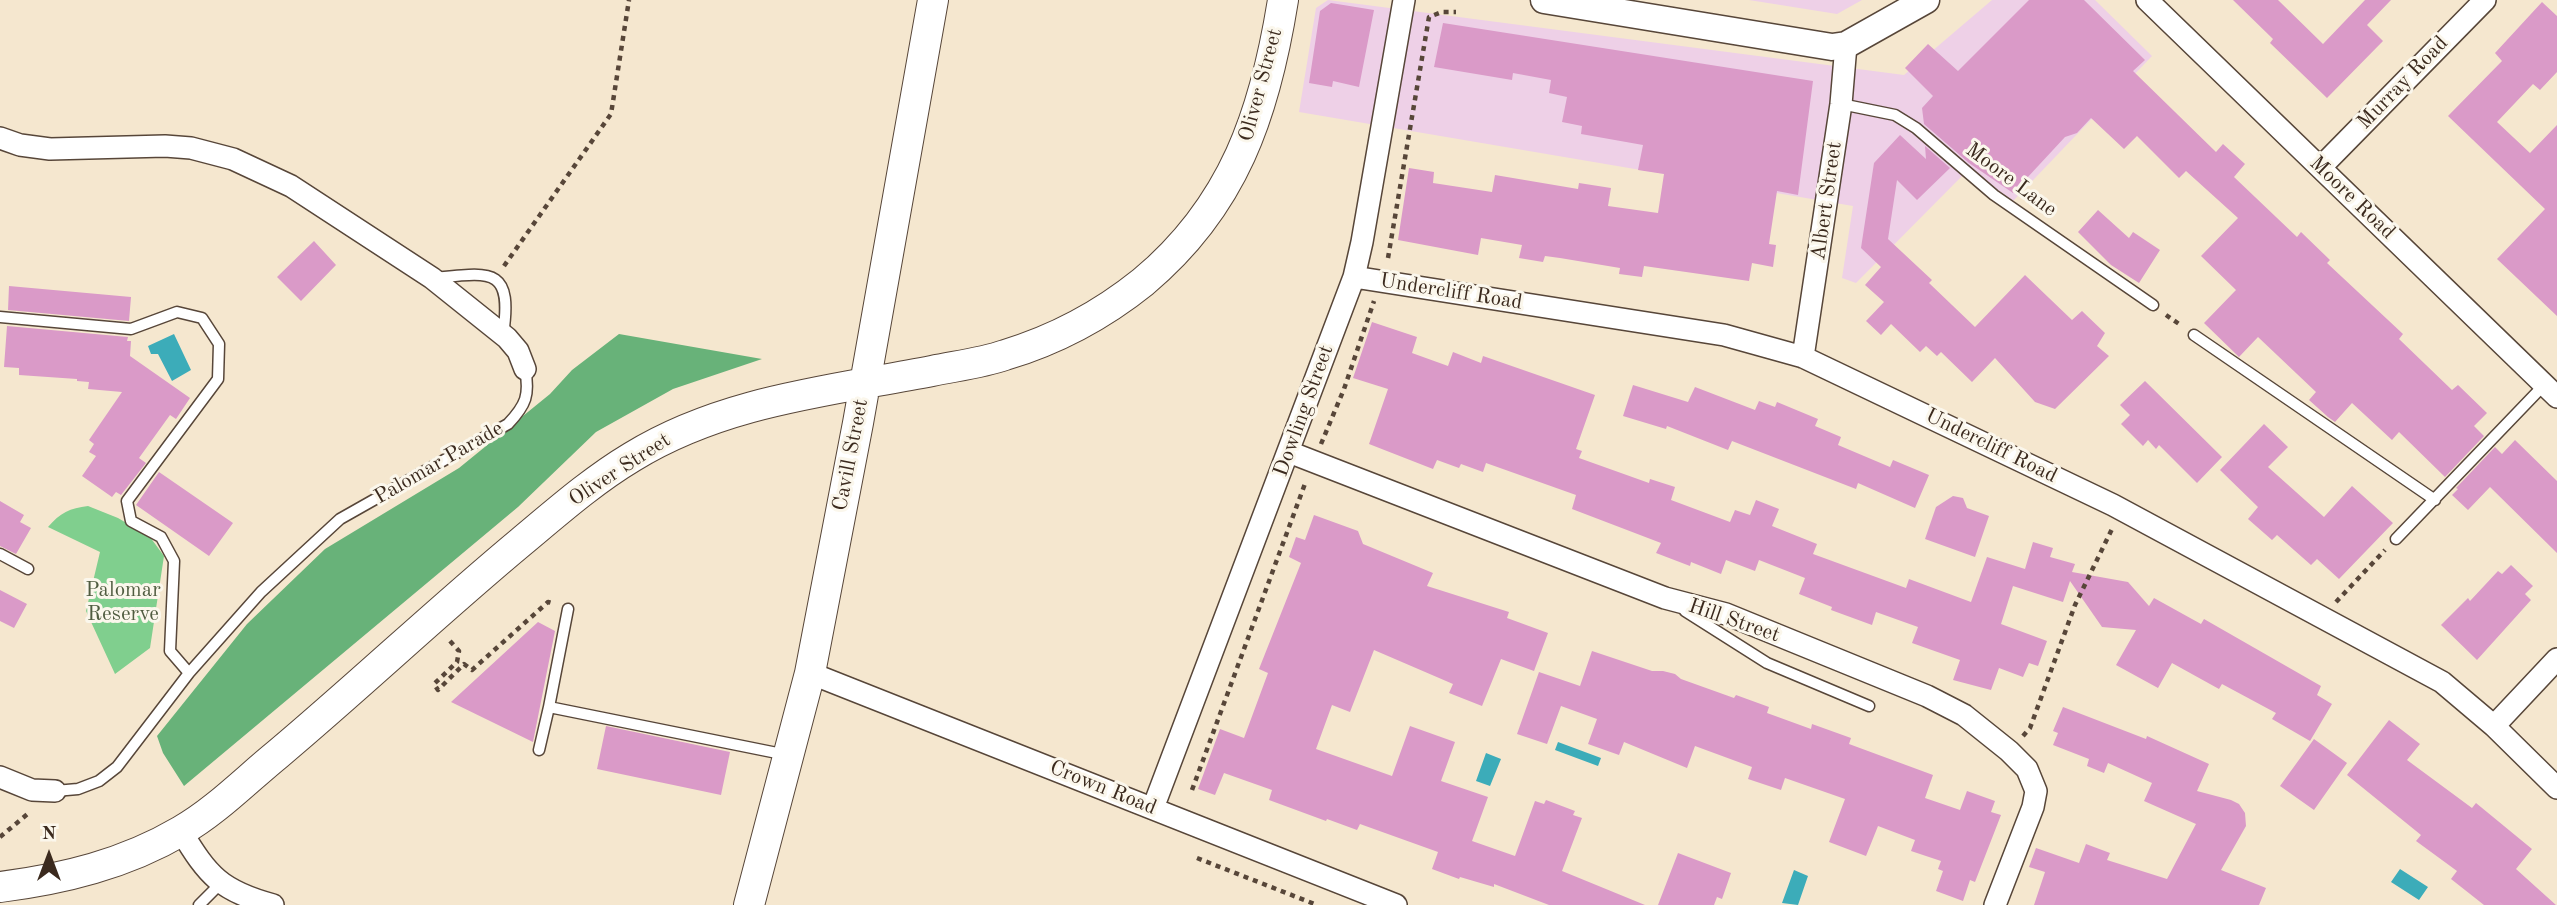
<!DOCTYPE html>
<style>
body{margin:0}
#map{position:relative;width:2557px;height:905px;overflow:hidden;background:#f5e7cf;font-family:"Old Standard TT",serif}
canvas{display:block}
.north{position:absolute;left:14px;top:821px;width:70px;height:70px;-webkit-text-stroke:5px #fbf7ec;paint-order:stroke;rotate:0deg;font-size:19px;font-weight:700;line-height:28px;text-align:center;color:#3b2a1e}
.north::after{content:'';display:block;margin:auto;width:24px;height:32px;background:#3b2a1e;clip-path:polygon(50% 0,100% 100%,50% 72%,0 100%)}
</style>
<div id="map">
<canvas width="2557" height="905"></canvas>
<div class="north">N</div>
</div>
<script>
const context = document.querySelector('canvas').getContext('2d');
context.lineJoin = 'round';
function fill(path, color) { context.fillStyle = color; context.fill(path, 'evenodd'); }
function stroke(path, color, width, dash) { context.strokeStyle = color; context.lineWidth = width; context.lineCap = dash ? 'butt' : 'round'; context.setLineDash(dash || []); context.stroke(path); }
function write(font, color, halo, rows, align = 'center') {
  context.font = font + ' "Old Standard TT",serif'; context.lineWidth = 6; context.setLineDash([]); context.textBaseline = 'middle'; context.strokeStyle = halo; context.fillStyle = color; for (const [text, x, y, turn = 0] of rows) {
    context.save(); context.translate(x, y); context.rotate((+turn || 0) * Math.PI / 180); context.textAlign = isNaN(turn) ? turn : align; if (halo) context.strokeText(text, 0, 0); context.fillText(text, 0, 0); context.restore();
  }
}
fill(new Path2D(`
 M 1328,0 L 1904,75 L 1992,0 L 2095,0 L 2152,56 L 2013,201 L 1969,169 L 1856,283 L 1842,278 L 1853,206 L 1299,112 L 1316,8 Z
 M 1749,0 L 1862,0 L 1837,14 Z`), '#eed0e7');
fill(new Path2D(`
 M 88,506 L 118,518 L 150,537 L 164,556 L 150,648 L 115,674 L 86,611 L 100,552 L 48,527 C 60,513 70,508 88,506 Z`), '#80cf8e');
fill(new Path2D(`
 M 619,334 L 762,359 L 673,389 L 596,432 L 518,507 L 184,786 L 163,753 L 157,736 L 247,624 L 325,549 L 459,468 L 550,394 L 572,370 Z`), '#68b279');
fill(new Path2D(`
 M 174,334 L 191,370 L 172,381 L 158,354 L 151,354 L 148,346 Z
 M 1558,742 L 1601,758 L 1598,766 L 1555,750 Z
 M 1486,753 L 1501,759 L 1490,786 L 1476,781 Z
 M 2400,869 L 2428,887 L 2419,900 L 2391,882 Z
 M 1794,870 L 1808,876 L 1798,905 L 1782,903 Z`), '#3cacb9');
fill(new Path2D(`
 M 2029,0 L 2084,0 L 2145,60 L 2133,71 L 2216,152 L 2223,144 L 2245,164 L 2234,177 L 2297,237 L 2301,232 L 2330,260 L 2327,263 L 2403,334 L 2399,339 L 2452,390 L 2458,385 L 2487,413 L 2474,426 L 2484,436 L 2445,477 L 2399,432 L 2392,440 L 2352,403 L 2335,422 L 2328,417 L 2309,400 L 2316,392 L 2258,337 L 2239,357 L 2204,323 L 2236,290 L 2201,256 L 2238,218 L 2186,171 L 2179,178 L 2137,136 L 2124,149 L 2091,118 L 2077,133 L 2065,137 L 2013,193 L 1969,163 L 1924,124 L 1922,108 L 1933,96 L 1905,68 L 1928,44 L 1958,71 Z
 M 2233,0 L 2278,0 L 2323,44 L 2365,0 L 2391,0 L 2367,25 L 2383,41 L 2327,98 L 2270,43 L 2273,39 Z
 M 2542,2 L 2557,16 L 2557,72 L 2540,90 L 2533,84 L 2497,122 L 2530,153 L 2557,125 L 2557,316 L 2497,259 L 2545,209 L 2448,116 L 2502,61 L 2495,53 Z
 M 1331,3 L 1374,10 L 1359,87 L 1333,81 L 1332,87 L 1309,83 L 1320,11 Z
 M 1443,23 L 1813,81 L 1798,195 L 1777,191 L 1769,244 L 1776,245 L 1773,267 L 1752,263 L 1749,281 L 1644,266 L 1642,277 L 1619,274 L 1620,268 L 1560,258 L 1545,256 L 1543,262 L 1519,258 L 1522,245 L 1481,238 L 1478,255 L 1398,240 L 1409,168 L 1434,172 L 1433,183 L 1492,192 L 1495,175 L 1578,189 L 1579,183 L 1611,188 L 1608,206 L 1658,213 L 1664,174 L 1638,170 L 1643,145 L 1581,134 L 1582,126 L 1562,122 L 1567,97 L 1549,93 L 1551,80 L 1513,73 L 1512,80 L 1434,67 Z
 M 1900,135 L 1926,159 L 1925,146 L 1950,168 L 1917,200 L 1897,180 L 1888,239 L 1932,280 L 1929,283 L 1975,327 L 2025,275 L 2072,320 L 2082,311 L 2105,333 L 2097,346 L 2109,356 L 2055,409 L 2035,402 L 1995,358 L 1972,382 L 1941,352 L 1937,356 L 1926,346 L 1920,352 L 1891,324 L 1881,335 L 1866,321 L 1884,302 L 1865,285 L 1881,267 L 1861,248 L 1874,163 Z
 M 2098,210 L 2129,238 L 2133,232 L 2160,250 L 2139,283 L 2111,265 L 2078,232 Z
 M 314,241 L 336,265 L 301,301 L 277,277 Z
 M 9,286 L 131,297 L 129,321 L 8,310 Z
 M 1372,322 L 1417,337 L 1412,353 L 1448,366 L 1453,352 L 1481,363 L 1483,356 L 1595,395 L 1576,449 L 1582,451 L 1579,458 L 1649,483 L 1650,479 L 1675,487 L 1671,500 L 1730,522 L 1735,510 L 1750,515 L 1756,500 L 1779,509 L 1772,526 L 1817,544 L 1813,554 L 1906,588 L 1909,579 L 1971,602 L 1987,557 L 2025,569 L 2033,542 L 2053,548 L 2050,557 L 2075,564 L 2072,572 L 2128,582 L 2149,606 L 2154,598 L 2201,624 L 2204,619 L 2321,686 L 2317,695 L 2332,704 L 2310,741 L 2272,719 L 2276,713 L 2222,684 L 2219,689 L 2172,663 L 2158,688 L 2116,665 L 2136,630 L 2102,627 L 2070,581 L 2063,602 L 2013,586 L 2001,624 L 2047,641 L 2038,666 L 2029,663 L 2023,677 L 1999,668 L 1991,690 L 1953,680 L 1960,660 L 1912,643 L 1918,627 L 1876,612 L 1872,625 L 1831,610 L 1832,607 L 1799,594 L 1805,578 L 1759,560 L 1755,571 L 1726,560 L 1721,574 L 1691,562 L 1690,566 L 1656,553 L 1661,543 L 1572,509 L 1576,495 L 1486,463 L 1483,472 L 1461,464 L 1459,468 L 1437,460 L 1433,469 L 1369,444 L 1388,389 L 1353,378 Z
 M 7,326 L 128,337 L 127,341 L 131,341 L 130,356 L 190,398 L 176,419 L 170,415 L 139,458 L 146,463 L 121,495 L 116,492 L 112,497 L 82,476 L 96,456 L 89,452 L 94,444 L 89,440 L 122,392 L 88,389 L 89,382 L 77,381 L 77,379 L 19,375 L 19,368 L 4,367 Z
 M 2145,381 L 2222,457 L 2197,483 L 2159,445 L 2156,449 L 2148,440 L 2143,446 L 2121,424 L 2130,415 L 2120,405 Z
 M 1633,385 L 1688,402 L 1695,387 L 1755,410 L 1759,401 L 1775,407 L 1777,402 L 1818,419 L 1815,426 L 1841,437 L 1838,445 L 1890,467 L 1893,460 L 1929,475 L 1915,508 L 1858,483 L 1856,489 L 1732,441 L 1728,450 L 1667,426 L 1666,429 L 1623,416 Z
 M 2264,424 L 2288,447 L 2268,467 L 2324,517 L 2352,486 L 2393,523 L 2339,579 L 2317,559 L 2311,565 L 2277,535 L 2272,540 L 2248,519 L 2258,507 L 2220,470 Z
 M 2515,440 L 2557,481 L 2557,553 L 2490,487 L 2468,510 L 2452,495 L 2458,489 L 2456,488 L 2495,447 L 2502,454 Z
 M 159,472 L 233,523 L 209,556 L 136,505 Z
 M 1953,496 L 1963,498 L 1967,508 L 1989,516 L 1975,557 L 1925,539 L 1936,507 Z
 M 0,501 L 24,515 L 20,522 L 31,528 L 16,554 L 0,546 Z
 M 1314,515 L 1358,531 L 1363,544 L 1433,573 L 1427,586 L 1509,612 L 1507,618 L 1548,633 L 1534,671 L 1501,659 L 1482,706 L 1449,693 L 1453,684 L 1374,650 L 1350,712 L 1332,705 L 1316,749 L 1392,776 L 1410,726 L 1455,742 L 1441,781 L 1488,797 L 1472,841 L 1515,856 L 1535,801 L 1544,804 L 1546,800 L 1575,811 L 1573,815 L 1582,818 L 1562,871 L 1645,905 L 1549,905 L 1494,884 L 1494,887 L 1460,877 L 1459,879 L 1432,869 L 1438,852 L 1360,824 L 1357,830 L 1327,819 L 1326,821 L 1269,800 L 1272,790 L 1224,773 L 1215,795 L 1198,789 L 1220,729 L 1244,738 L 1268,673 L 1259,669 L 1301,563 L 1289,557 L 1296,537 L 1305,540 Z
 M 2511,565 L 2533,586 L 2525,594 L 2531,600 L 2477,660 L 2441,625 L 2468,598 L 2470,601 L 2498,571 L 2502,574 Z
 M 0,590 L 27,604 L 14,628 L 0,621 Z
 M 538,622 L 555,631 L 533,742 L 451,702 Z
 M 1592,651 L 1652,671 L 1663,671 L 1675,674 L 1681,679 L 1734,698 L 1736,695 L 1769,707 L 1767,713 L 1811,729 L 1812,724 L 1851,738 L 1849,744 L 1933,775 L 1925,798 L 1960,810 L 1967,791 L 1995,801 L 1991,812 L 2001,815 L 1975,882 L 1970,880 L 1963,901 L 1936,891 L 1943,871 L 1938,869 L 1941,861 L 1911,851 L 1915,840 L 1878,826 L 1866,856 L 1829,842 L 1845,799 L 1785,778 L 1781,790 L 1748,779 L 1752,767 L 1695,746 L 1687,768 L 1624,742 L 1619,755 L 1588,744 L 1597,719 L 1561,706 L 1547,744 L 1517,734 L 1539,672 L 1580,686 Z
 M 2063,707 L 2146,739 L 2147,736 L 2209,764 L 2197,791 L 2231,800 L 2239,804 L 2245,813 L 2246,826 L 2221,870 L 2266,888 L 2259,905 L 2034,905 L 2045,872 L 2029,867 L 2036,848 L 2079,863 L 2086,844 L 2110,853 L 2107,860 L 2167,879 L 2196,824 L 2144,801 L 2152,783 L 2108,763 L 2104,773 L 2087,766 L 2089,759 L 2053,745 L 2058,733 L 2053,731 Z
 M 2389,720 L 2420,744 L 2407,760 L 2472,808 L 2476,803 L 2532,849 L 2516,869 L 2556,905 L 2484,905 L 2451,879 L 2457,871 L 2416,841 L 2421,835 L 2347,775 Z
 M 606,726 L 730,752 L 721,795 L 597,769 Z
 M 2314,739 L 2347,763 L 2314,810 L 2280,786 Z
 M 1678,853 L 1731,873 L 1722,899 L 1717,897 L 1714,905 L 1658,905 Z`), '#da9ac8');
const service = new Path2D(`
 M 1841,104 L 1895,115 L 1916,128 L 1994,195 L 2153,305
 M 435,278 C 492,272 513,267 503,335
 M 0,317 L 131,329 L 177,312 L 202,318 L 219,344 L 218,379 L 127,501 L 131,521 L 161,537 L 174,561 L 170,651 L 189,673
 M 2194,335 L 2435,500
 M 2396,539 L 2544,385
 M 0,554 L 28,569
 M 568,609 L 549,707 L 787,755
 M 1685,611 L 1767,663 L 1869,706
 M 539,750 L 549,707
 M 55,791 L 78,789 L 99,781 L 117,767 L 189,673 L 261,592 L 340,519 L 508,424 C 526,405 530,395 525,369
 M 199,905 L 220,884`);
const minor = new Path2D(`
 M 2147,0 L 2557,397
 M 0,138 L 20,145 L 50,149 L 165,146 L 191,148 L 233,159 L 291,186 L 432,278 L 507,338 L 518,351 L 525,369
 M 2321,167 L 2485,0
 M 1354,277 L 1724,335 L 1803,357 L 2113,505 L 2442,682 L 2494,726 L 2557,788
 M 1803,357 L 1841,104 L 1846,45
 M 1289,452 L 1665,598 L 1726,614 L 1927,696 L 1964,715 L 2009,751 L 2027,769 L 2036,791 L 2033,807 L 1995,905
 M 810,673 L 1396,905
 M 2494,726 L 2557,659
 M 0,777 L 32,790 L 55,791
 M 1153,808 L 1354,277 L 1362,242 L 1404,0
 M 181,831 C 208,876 221,891 273,905`);
const tertiary = new Path2D(`
 M 1544,0 L 1832,47 L 1846,45 L 1926,0`);
const secondary = new Path2D(`
 M 0,887 C 63,879 125,864 181,831 C 216,811 246,780 278,754 C 360,685 438,611 521,542 C 557,512 592,481 632,457 C 723,401 829,391 932,371 C 956,366 982,363 1005,355 C 1055,340 1102,315 1143,282 C 1234,206 1265,113 1283,0
 M 749,905 L 810,673 L 858,423 L 933,0`);
stroke(service, '#574639', 13);
stroke(minor, '#574639', 24);
stroke(tertiary, '#574639', 29);
stroke(secondary, '#574639', 32);
stroke(new Path2D(`
 M 1388,258 L 1429,17 L 1442,12 L 1456,12
 M 504,266 L 611,114 L 629,0
 M 2166,315 L 2182,326
 M 1321,444 L 1344,389 L 1374,301
 M 2336,602 L 2385,550
 M 450,641 L 459,651 L 457,662 L 434,684 L 438,690 L 464,664 L 472,670 L 548,602 L 555,604
 M 2023,736 L 2030,728 L 2075,605 L 2112,529
 M 1192,790 L 1306,481
 M 0,837 L 30,812
 M 1197,858 L 1317,905`), '#574639', 4.5, [5, 5]);
stroke(service, '#fff', 10);
stroke(minor, '#fff', 21);
stroke(tertiary, '#fff', 26);
stroke(secondary, '#fff', 30);
write('21px', '#3b2a1e', '#fbf7ec', [
 ["Murray Road",2403,83,-46],
 ["Oliver Street",1261,85,-75],
 ["Moore Lane",2011,180,37],
 ["Moore Road",2352,198,44],
 ["Albert Street",1827,201,-82],
 ["Undercliff Road",1451,292,9],
 ["Dowling Street",1304,411,-70],
 ["Undercliff Road",1991,446,26],
 ["Cavill Street",851,455,-79],
 ["Palomar Parade",439,463,-30],
 ["Oliver Street",620,470,-33],
 ["Hill Street",1734,621,19],
 ["Crown Road",1103,788,22]
]);
write('21px', '#505c40', '#fbf7ec', [
 ["Palomar",123,590],
 ["Reserve",123,614]
]);
</script>
